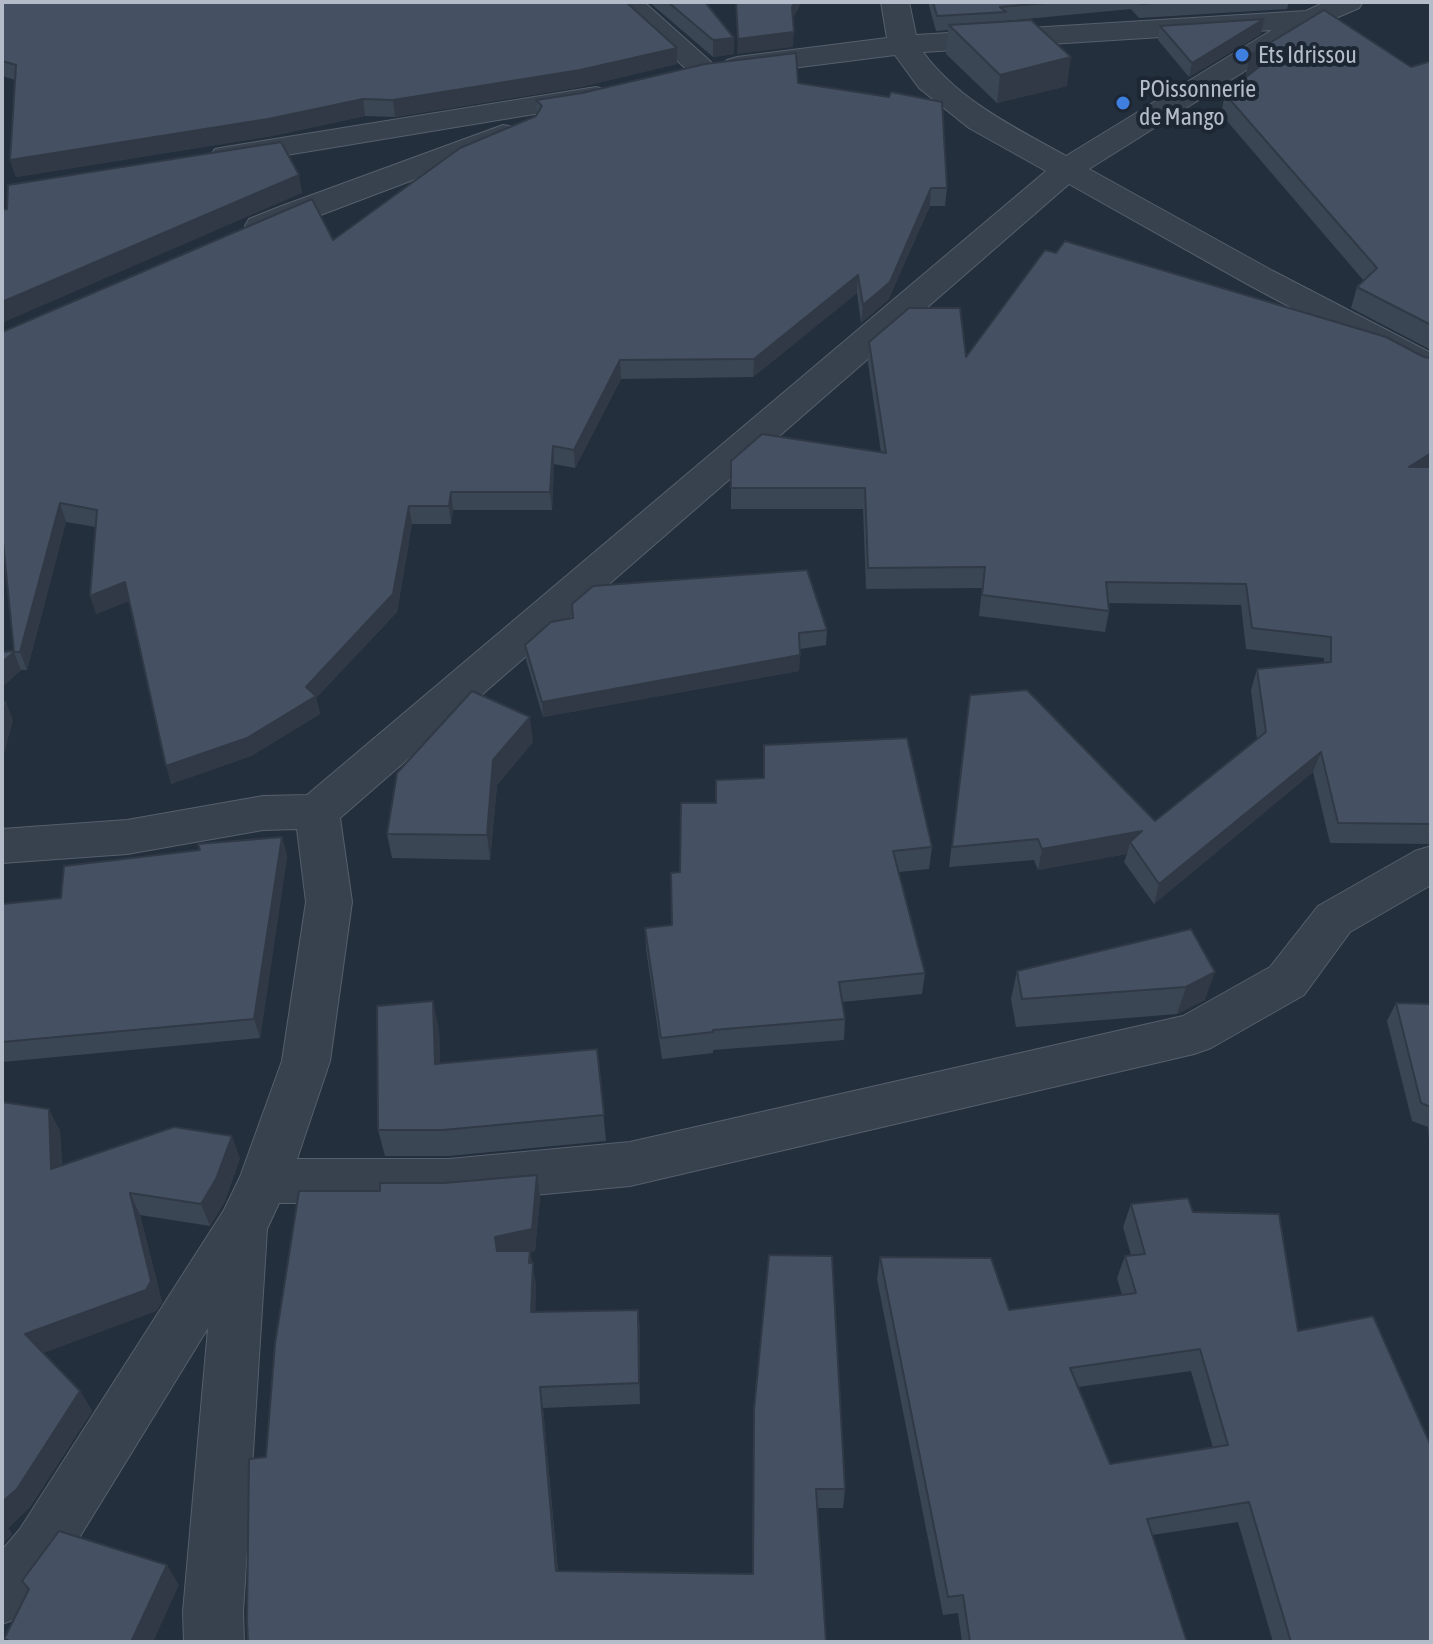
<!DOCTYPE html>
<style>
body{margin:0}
#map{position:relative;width:1433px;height:1644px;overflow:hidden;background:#242f3e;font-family:"Asap Condensed",sans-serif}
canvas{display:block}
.frame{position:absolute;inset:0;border:4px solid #b4bcc9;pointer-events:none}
</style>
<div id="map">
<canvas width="1433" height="1644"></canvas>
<div class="frame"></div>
</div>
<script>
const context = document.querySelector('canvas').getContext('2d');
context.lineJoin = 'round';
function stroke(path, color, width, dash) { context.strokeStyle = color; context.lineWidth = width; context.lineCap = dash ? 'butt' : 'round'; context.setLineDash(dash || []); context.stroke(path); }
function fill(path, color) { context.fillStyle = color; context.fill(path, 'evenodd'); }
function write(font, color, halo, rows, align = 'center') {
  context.font = font + ' "Asap Condensed",sans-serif'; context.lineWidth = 8; context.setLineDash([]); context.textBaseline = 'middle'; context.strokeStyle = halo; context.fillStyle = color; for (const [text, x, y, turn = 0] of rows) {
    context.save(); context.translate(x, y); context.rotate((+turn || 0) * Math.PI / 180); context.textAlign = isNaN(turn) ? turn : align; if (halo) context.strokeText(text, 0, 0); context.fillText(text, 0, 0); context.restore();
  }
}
const street = new Path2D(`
 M 613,2 L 644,2 L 720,70 L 716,76 L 705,79 L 694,76 Z
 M 881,2 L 909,2 L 916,35 L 1306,11 L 1325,2 L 1363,2 L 1359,8 L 1315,27 L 1089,169 L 1273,271 L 1431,353 L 1431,378 L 1418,375 L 1249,285 L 1069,184 L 340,818 L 352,902 L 330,1061 L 297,1159 L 449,1159 L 630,1142 L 1183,1016 L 1270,967 L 1318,906 L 1415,851 L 1431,846 L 1431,885 L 1350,932 L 1304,995 L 1211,1048 L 1194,1054 L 630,1186 L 449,1203 L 279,1203 L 267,1229 L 243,1612 L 244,1642 L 184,1642 L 183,1612 L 208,1328 L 60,1569 L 23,1616 L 2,1624 L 2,1550 L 20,1529 L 224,1210 L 240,1177 L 282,1061 L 306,902 L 297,829 L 263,830 L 127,854 L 2,863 L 2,829 L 127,820 L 263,796 L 307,795 L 1046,171 L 969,128 L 919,88 L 895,55 L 737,75 L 727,72 L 722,66 L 727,60 L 737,57 L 887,38 ZM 1272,30 L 1066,156 C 1014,127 959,101 923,52 Z
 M 596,87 L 607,90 L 611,96 L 607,102 L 226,165 L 215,163 L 210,156 L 215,149 L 226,147 Z
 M 503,125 L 514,127 L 518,134 L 514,141 L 484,153 L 273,233 L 261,236 L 249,233 L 245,226 L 249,219 L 279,207 Z`);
stroke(street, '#565f6c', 2);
fill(street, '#38414e');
fill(new Path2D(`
 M 2,2 L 677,64 L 581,87 L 395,117 L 365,116 L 272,136 L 16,177 L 10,160 L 15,80 L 2,76 Z
 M 649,2 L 705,2 L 734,54 L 713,57 Z
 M 928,2 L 1289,2 L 1287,9 L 1139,18 L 1131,9 L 1005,21 L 1067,86 L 997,103 L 946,54 L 948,30 L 936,31 Z
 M 1160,26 L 1261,34 L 1189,77 L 1158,40 Z
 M 1250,55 L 1411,67 L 1431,61 L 1431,350 L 1351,308 L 1357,287 L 1364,281 L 1221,114 L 1225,94 L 1250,74 L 1246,75 Z
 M 798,83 L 947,188 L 945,206 L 930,206 L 888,300 L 861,323 L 857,293 L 753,377 L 621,379 L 575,468 L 554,464 L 552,510 L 453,510 L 451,524 L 412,524 L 397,612 L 316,698 L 320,714 L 251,756 L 171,784 L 129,601 L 96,614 L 96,527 L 66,522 L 27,670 L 21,670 L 2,687 L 2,652 L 14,651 L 4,548 L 2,548 L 2,332 L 333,240 L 536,116 L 537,113 L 536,100 Z
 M 869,342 L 966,357 L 1424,357 L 1431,358 L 1431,844 L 1330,843 L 1313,772 L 1154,904 L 1124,862 L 1127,854 L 1038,870 L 1034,860 L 949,867 L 967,716 L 1155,821 L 1257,739 L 1251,690 L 1257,669 L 1324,663 L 1324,658 L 1246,649 L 1241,605 L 1108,603 L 1109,611 L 1105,632 L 979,616 L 982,588 L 866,589 L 863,509 L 731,509 L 731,461 L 881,452 L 868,363 Z
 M 827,630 L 826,645 L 800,649 L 799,671 L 543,717 L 526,660 L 525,645 Z
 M 533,742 L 497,785 L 490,860 L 392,858 L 387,834 Z
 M 282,837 L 287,857 L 260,1038 L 2,1062 L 2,904 L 61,898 Z
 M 932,847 L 929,869 L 899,872 L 925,973 L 922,994 L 842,1002 L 845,1019 L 844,1040 L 713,1050 L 713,1053 L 662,1059 L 646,949 L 645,928 L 672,925 L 680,872 Z
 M 1191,929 L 1205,1000 L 1177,1014 L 1016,1027 L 1011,999 L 1017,971 Z
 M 1396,1003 L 1431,1004 L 1431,1169 L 1428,1127 L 1412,1121 L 1387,1021 Z
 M 439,1029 L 440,1064 L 597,1049 L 606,1141 L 449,1156 L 385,1156 L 378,1130 Z
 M 60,1131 L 62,1166 L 240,1158 L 225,1201 L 210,1226 L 140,1215 L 162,1302 L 156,1311 L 43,1353 L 80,1391 L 92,1411 L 30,1507 L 8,1528 L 12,1534 L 2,1545 Z
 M 537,1175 L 540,1197 L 535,1251 L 530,1252 L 536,1285 L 535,1312 L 638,1310 L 640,1331 L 640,1404 L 543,1408 L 558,1571 L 752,1574 L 754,1410 L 845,1489 L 843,1508 L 817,1508 L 826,1642 L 248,1642 L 266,1457 L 380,1191 Z
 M 1131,1204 L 1193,1212 L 1298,1331 L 1431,1642 L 1273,1642 L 1238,1522 L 1152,1535 L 1187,1642 L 962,1642 L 958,1613 L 943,1615 L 877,1279 L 880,1257 L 1009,1310 L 1122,1295 L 1117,1278 L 1125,1256 L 1131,1255 L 1123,1227 ZM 1191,1371 L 1213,1448 L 1110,1464 L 1078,1387 Z`), '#3b4654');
fill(new Path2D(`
 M 795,2 L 802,2 L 791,22 L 792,7 Z
 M 1264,19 L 1261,34 L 1189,77 L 1192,63 Z
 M 794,32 L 793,47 L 737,54 L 738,39 Z
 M 734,38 L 734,54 L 713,57 L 713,40 Z
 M 1284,47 L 1279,67 L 1246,75 L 1250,55 Z
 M 677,48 L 677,64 L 581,87 L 395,117 L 393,100 Z
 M 1071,57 L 1067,86 L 997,103 L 1000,75 Z
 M 363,99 L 365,116 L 272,136 L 16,177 L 10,160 Z
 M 299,175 L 302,193 L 2,323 L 2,302 Z
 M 931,188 L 930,206 L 888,300 L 861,323 L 863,305 Z
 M 858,275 L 857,293 L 753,377 L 754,359 Z
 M 620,360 L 621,379 L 575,468 L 574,450 Z
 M 553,446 L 554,464 L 552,510 L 550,492 Z
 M 1431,453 L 1431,470 L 1409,467 Z
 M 451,492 L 453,510 L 451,524 L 449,506 Z
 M 60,503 L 66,522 L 27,670 L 20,652 Z
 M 409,506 L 412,524 L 397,612 L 316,698 L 320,714 L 251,756 L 171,784 L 166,766 Z
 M 125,582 L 131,600 L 96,614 L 90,596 Z
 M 14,652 L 21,670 L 2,687 L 2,662 Z
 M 800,655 L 799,671 L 543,717 L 542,702 Z
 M 6,702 L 13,720 L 2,762 L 2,717 Z
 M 530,717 L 533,742 L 497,785 L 490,860 L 487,835 L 493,760 Z
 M 1321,752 L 1313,772 L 1154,904 L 1159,884 Z
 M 1142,831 L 1130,842 L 1127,854 L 1038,870 L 1042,849 Z
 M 282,837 L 287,857 L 260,1038 L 254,1019 Z
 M 1215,972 L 1205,1000 L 1177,1014 L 1186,987 Z
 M 433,1001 L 439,1029 L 441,1091 L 435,1064 Z
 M 49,1109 L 60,1131 L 62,1191 L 51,1169 Z
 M 232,1136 L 240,1158 L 225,1201 L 210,1226 L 201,1204 Z
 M 537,1175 L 540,1197 L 535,1251 L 530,1252 L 536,1285 L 535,1334 L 531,1312 L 529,1263 L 497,1251 L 495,1237 Z
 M 130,1193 L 140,1215 L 162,1302 L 156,1311 L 38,1355 L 25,1334 Z
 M 638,1310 L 640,1331 L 640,1404 L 639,1383 Z
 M 540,1387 L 543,1408 L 559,1589 L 556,1571 Z
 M 80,1391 L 92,1411 L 30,1507 L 8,1528 L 12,1534 L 2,1545 L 2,1502 Z
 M 167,1565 L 179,1585 L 153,1642 L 131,1642 Z`), '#303945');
const building = new Path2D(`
 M 2,2 L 626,2 L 677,48 L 580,70 L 393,100 L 363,99 L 268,119 L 10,160 L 16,65 L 2,61 Z
 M 668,2 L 705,2 L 734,38 L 713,40 Z
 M 736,2 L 795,2 L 792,7 L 794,32 L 738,39 Z
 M 933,2 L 1056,2 L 1000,7 L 1006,12 L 937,16 Z
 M 1140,2 L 1171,2 L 1141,4 Z
 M 1324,10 L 1411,67 L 1431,61 L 1431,325 L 1357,287 L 1377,268 L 1225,94 L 1284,47 L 1250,55 Z
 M 1264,19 L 1192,63 L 1160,26 Z
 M 1031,20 L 1071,57 L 1000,75 L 949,25 Z
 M 796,53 L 798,83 L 889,97 L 891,92 L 942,102 L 947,188 L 931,188 L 890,282 L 863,305 L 858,275 L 754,359 L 620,360 L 574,450 L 553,446 L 550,492 L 451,492 L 449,506 L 409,506 L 393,594 L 306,687 L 316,696 L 247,738 L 166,766 L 125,582 L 90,596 L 97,510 L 60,503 L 20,652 L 14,652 L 2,662 L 2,652 L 14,651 L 2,532 L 2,332 L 312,199 L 333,240 L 460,148 L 536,116 L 542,106 L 536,100 L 582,93 L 705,64 Z
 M 281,142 L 299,175 L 2,302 L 2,210 L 7,209 L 8,185 Z
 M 1065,241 L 1386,337 L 1424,357 L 1431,358 L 1431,453 L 1409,467 L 1431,467 L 1431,824 L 1338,823 L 1321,752 L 1159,884 L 1130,842 L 1142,831 L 1042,849 L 1038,839 L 952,847 L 970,695 L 1027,690 L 1155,821 L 1266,732 L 1257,669 L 1331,662 L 1331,637 L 1252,628 L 1246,584 L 1106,582 L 1109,611 L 982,595 L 985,567 L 868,568 L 865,488 L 731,488 L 731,461 L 762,434 L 886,453 L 869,342 L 909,308 L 960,308 L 966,357 L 1045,250 L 1056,253 Z
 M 807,570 L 827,630 L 799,633 L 800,655 L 542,702 L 525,645 L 551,622 L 573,618 L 572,604 L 593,586 Z
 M 472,691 L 530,717 L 493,760 L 487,835 L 387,834 L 397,773 Z
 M 2,701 L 6,702 L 2,717 Z
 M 907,738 L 932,847 L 893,851 L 925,973 L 839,982 L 845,1019 L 713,1030 L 713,1032 L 661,1038 L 645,928 L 672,925 L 671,873 L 680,872 L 681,803 L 716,803 L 716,780 L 764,778 L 764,745 Z
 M 282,837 L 254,1019 L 2,1042 L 2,904 L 61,898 L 64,866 L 200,850 L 198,844 Z
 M 1191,929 L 1215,972 L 1186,987 L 1022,999 L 1017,971 Z
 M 433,1001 L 435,1064 L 597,1049 L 604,1115 L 443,1130 L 378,1130 L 377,1006 Z
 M 1396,1003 L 1431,1004 L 1431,1107 L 1421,1103 Z
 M 2,1102 L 49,1109 L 51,1169 L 174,1127 L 232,1136 L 216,1179 L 201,1204 L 130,1193 L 151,1281 L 146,1290 L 25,1334 L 80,1391 L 17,1489 L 2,1502 Z
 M 537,1175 L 532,1229 L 495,1237 L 497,1251 L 530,1251 L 529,1263 L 533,1263 L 531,1312 L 638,1310 L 639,1383 L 540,1387 L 556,1571 L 753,1574 L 754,1410 L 769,1255 L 832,1256 L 845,1489 L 816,1489 L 826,1642 L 248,1642 L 247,1620 L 249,1459 L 266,1457 L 275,1344 L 299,1191 L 380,1191 L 380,1183 L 444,1183 Z
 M 1188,1198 L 1193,1212 L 1279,1214 L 1298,1331 L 1373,1316 L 1431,1446 L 1431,1642 L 1291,1642 L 1249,1502 L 1147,1519 L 1187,1642 L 970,1642 L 963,1595 L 948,1597 L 880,1257 L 991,1258 L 1009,1310 L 1136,1293 L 1125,1256 L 1145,1254 L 1131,1204 ZM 1200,1349 L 1228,1445 L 1110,1464 L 1070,1368 Z
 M 59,1531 L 167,1565 L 131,1642 L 13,1642 L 4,1639 L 29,1589 L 22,1581 Z`);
fill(building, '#455162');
stroke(building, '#303945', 2);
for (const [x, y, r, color] of [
 [1242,55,8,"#3f7fe0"],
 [1123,103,8,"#3f7fe0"]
]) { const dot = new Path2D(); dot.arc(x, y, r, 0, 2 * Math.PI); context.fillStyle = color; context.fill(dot); stroke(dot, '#1d2633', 3); }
write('24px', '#b4bcc9', '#1d2633', [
 ["Ets Idrissou",1258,55],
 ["POissonnerie",1139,89],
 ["de Mango",1139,117]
], 'left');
</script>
